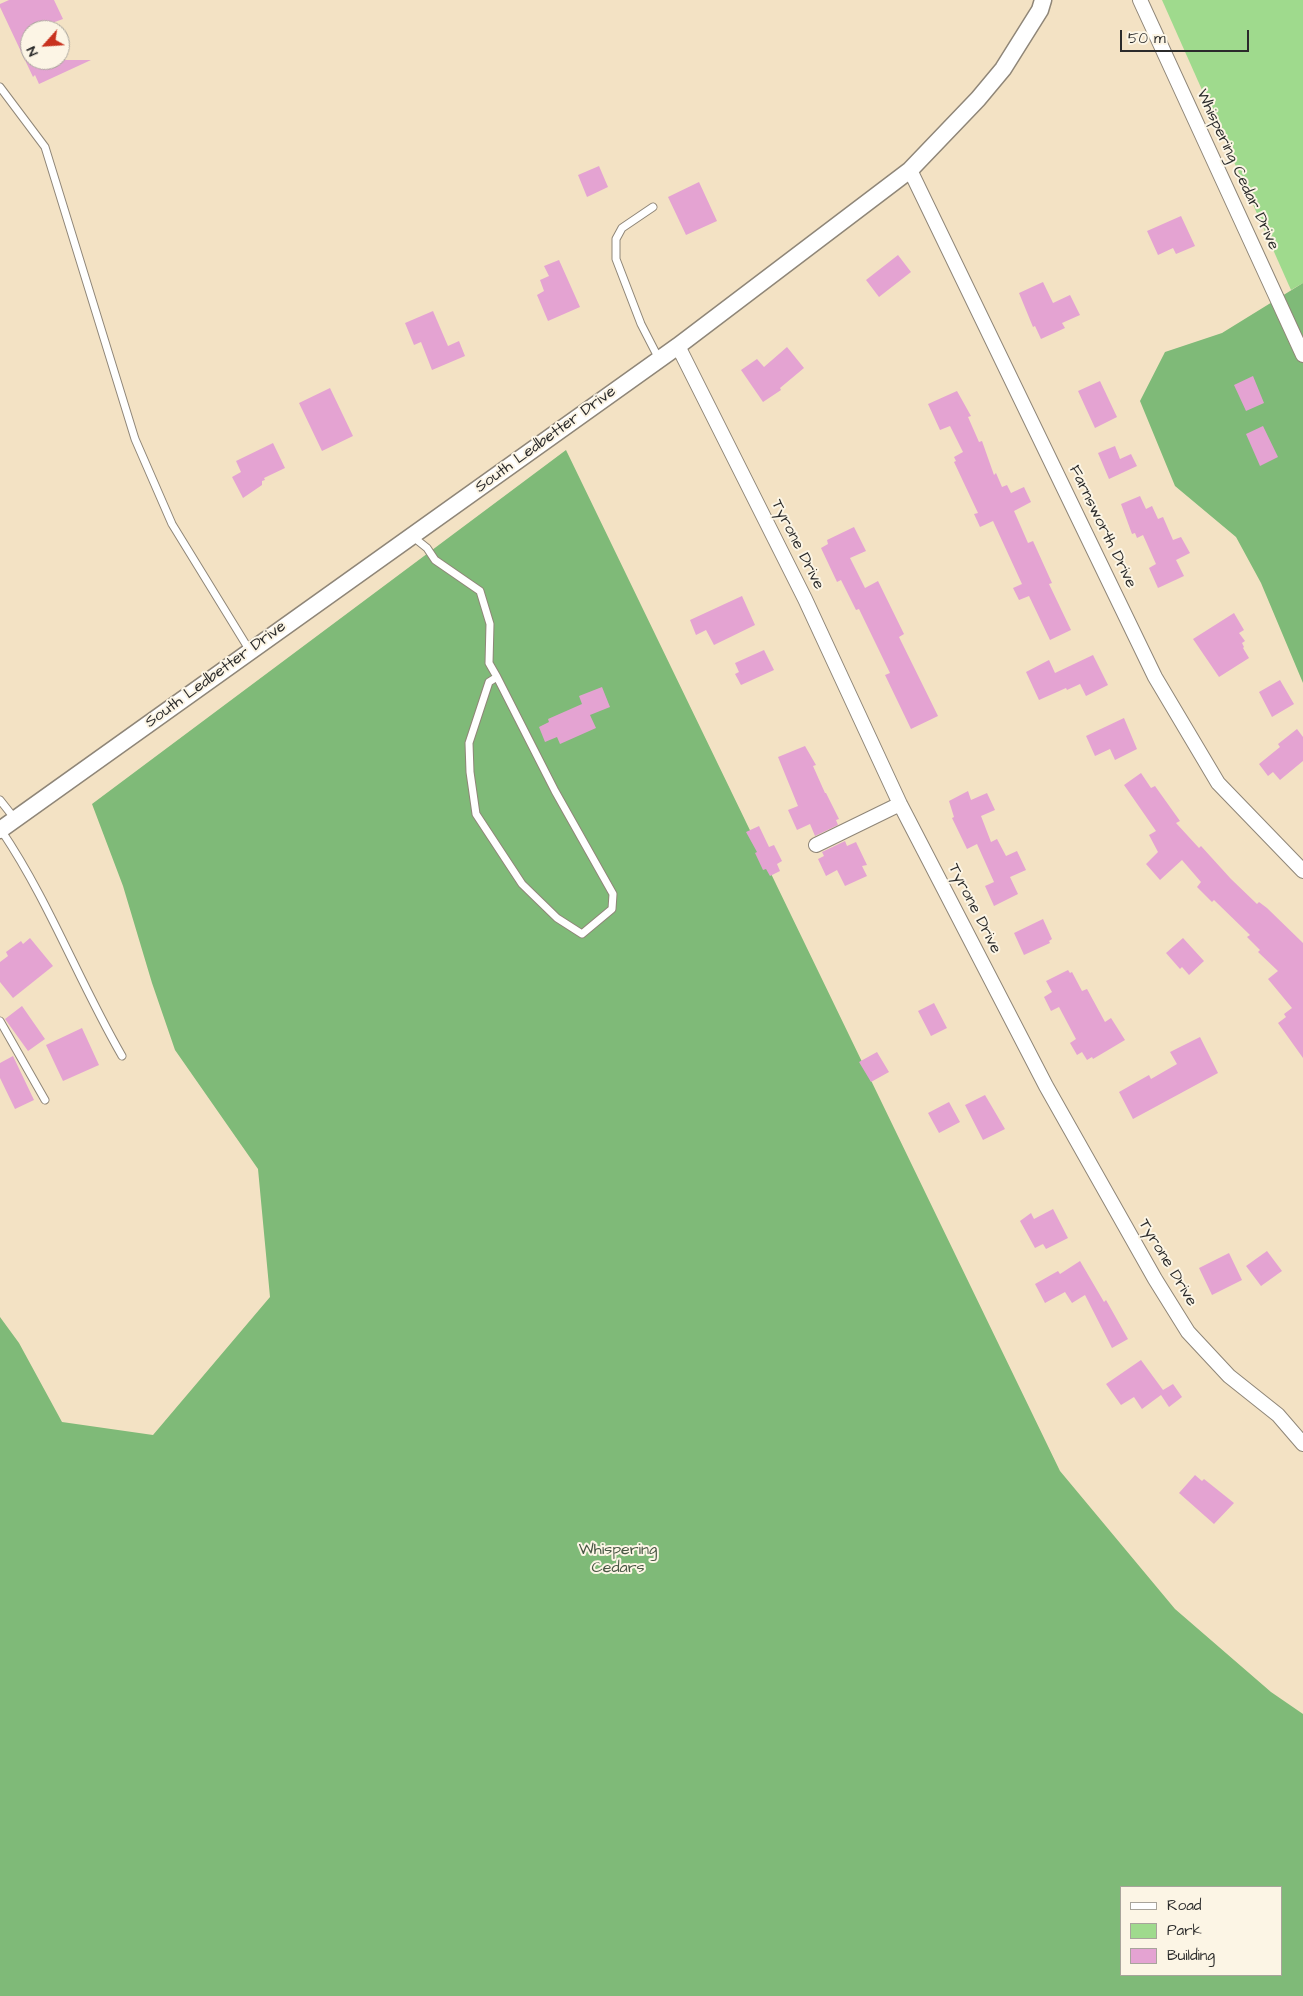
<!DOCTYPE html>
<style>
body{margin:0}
#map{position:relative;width:1303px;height:1996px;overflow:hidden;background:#f3e2c4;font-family:"Architects Daughter",sans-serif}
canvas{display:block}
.legend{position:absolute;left:1120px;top:1886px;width:162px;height:90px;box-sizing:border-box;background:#fcf5e5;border:1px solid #a8a49b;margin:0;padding:6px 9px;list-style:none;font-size:15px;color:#2b2b2b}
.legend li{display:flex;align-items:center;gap:10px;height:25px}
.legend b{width:25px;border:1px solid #a8a49b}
.north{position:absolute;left:20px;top:20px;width:50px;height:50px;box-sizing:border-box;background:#fcf5e5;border:1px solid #a8a49b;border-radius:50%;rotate:244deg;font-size:14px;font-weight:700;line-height:20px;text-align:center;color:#2b2b2b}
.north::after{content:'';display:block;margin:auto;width:18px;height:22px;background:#c8321e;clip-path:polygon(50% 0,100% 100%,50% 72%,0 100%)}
.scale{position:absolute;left:1120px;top:30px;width:129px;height:22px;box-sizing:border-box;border:2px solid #2b2b2b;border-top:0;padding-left:6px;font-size:15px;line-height:18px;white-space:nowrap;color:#2b2b2b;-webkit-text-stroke:4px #fcf5e5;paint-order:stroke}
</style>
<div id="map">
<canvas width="1303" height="1996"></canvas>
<ul class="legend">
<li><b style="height:6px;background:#fff"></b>Road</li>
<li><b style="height:14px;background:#9fda8d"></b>Park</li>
<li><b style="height:14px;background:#e4a3d2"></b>Building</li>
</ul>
<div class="north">N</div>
<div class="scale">50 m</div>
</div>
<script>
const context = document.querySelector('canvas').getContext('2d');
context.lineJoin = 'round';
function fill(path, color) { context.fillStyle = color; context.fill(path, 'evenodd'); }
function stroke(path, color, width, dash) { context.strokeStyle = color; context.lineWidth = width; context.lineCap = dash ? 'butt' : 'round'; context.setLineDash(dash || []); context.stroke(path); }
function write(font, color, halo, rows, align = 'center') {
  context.font = font + ' "Architects Daughter",sans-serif'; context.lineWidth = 4; context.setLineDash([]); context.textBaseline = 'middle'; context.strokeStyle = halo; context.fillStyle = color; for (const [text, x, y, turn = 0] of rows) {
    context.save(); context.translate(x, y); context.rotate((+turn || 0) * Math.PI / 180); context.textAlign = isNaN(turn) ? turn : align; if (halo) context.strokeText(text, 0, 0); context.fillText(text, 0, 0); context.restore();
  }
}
fill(new Path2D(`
 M 1162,0 L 1303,0 L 1303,283 L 1291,290 Z`), '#9fda8d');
fill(new Path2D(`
 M 1303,283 L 1303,683 L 1261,583 L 1236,537 L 1175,486 L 1140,401 L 1165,352 L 1222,333 Z
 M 566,450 L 1060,1471 L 1175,1609 L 1271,1692 L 1303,1714 L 1303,1996 L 0,1996 L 0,1317 L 19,1343 L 62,1422 L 153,1435 L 270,1297 L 258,1169 L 175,1050 L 152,983 L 123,886 L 92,804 ZM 1122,1887 L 1282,1887 L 1282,1975 L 1122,1975 Z`), '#7fba78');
fill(new Path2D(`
 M 9,0 L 54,0 L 63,19 L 52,23 L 55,30 L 30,30 L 30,60 L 91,60 L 39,84 L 35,75 L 33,77 L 0,7 L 0,4 Z
 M 599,166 L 608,187 L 587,197 L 578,175 Z
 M 699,182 L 717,221 L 686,235 L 668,197 Z
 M 1181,216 L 1195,246 L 1176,254 L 1173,248 L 1158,255 L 1147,231 Z
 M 898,255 L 911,272 L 879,297 L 866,280 Z
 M 559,260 L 580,307 L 548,321 L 537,295 L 544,291 L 540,280 L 549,276 L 544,266 Z
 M 1043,282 L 1053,303 L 1070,295 L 1080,315 L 1062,323 L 1065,328 L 1041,339 L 1035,326 L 1033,327 L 1019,293 Z
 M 433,311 L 448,346 L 459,341 L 465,356 L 432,370 L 421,342 L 414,345 L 405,323 Z
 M 787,347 L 804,368 L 780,388 L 781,390 L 763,402 L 741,370 L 757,359 L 764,367 Z
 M 1253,376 L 1264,403 L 1246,411 L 1234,385 Z
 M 1100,381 L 1117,417 L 1095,428 L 1078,391 Z
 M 330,388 L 353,436 L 322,451 L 299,403 Z
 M 957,391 L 971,416 L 968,417 L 979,442 L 982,441 L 994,475 L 996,473 L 1002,487 L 1007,485 L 1011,493 L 1024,487 L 1031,502 L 1014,511 L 1028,543 L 1033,541 L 1052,583 L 1049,584 L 1071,630 L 1050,640 L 1029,596 L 1019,600 L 1013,588 L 1022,584 L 993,521 L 980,527 L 974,514 L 978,513 L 954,462 L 956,461 L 954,457 L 963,452 L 950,426 L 940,430 L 928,404 Z
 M 1263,426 L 1278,457 L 1260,466 L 1246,434 Z
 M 273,443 L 285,468 L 264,478 L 265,480 L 262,481 L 262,485 L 243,498 L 232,477 L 241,472 L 236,461 Z
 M 1115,446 L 1120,459 L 1131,454 L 1137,466 L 1109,479 L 1098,453 Z
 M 1140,496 L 1146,509 L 1152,506 L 1158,519 L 1163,517 L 1173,540 L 1181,537 L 1190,553 L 1176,560 L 1184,576 L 1158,588 L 1149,568 L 1156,564 L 1143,535 L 1137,538 L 1135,533 L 1132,534 L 1121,504 Z
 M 854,527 L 866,551 L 850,558 L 865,588 L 878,581 L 904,634 L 899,637 L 938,716 L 911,729 L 885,675 L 890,673 L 859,609 L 856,610 L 841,580 L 837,582 L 821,548 L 828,544 L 827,540 Z
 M 742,596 L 755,625 L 714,645 L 706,630 L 696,635 L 690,620 Z
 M 1234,613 L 1244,630 L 1239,633 L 1245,641 L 1242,643 L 1244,647 L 1243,648 L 1249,658 L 1219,677 L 1193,639 Z
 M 764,650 L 774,670 L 741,685 L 735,674 L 739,672 L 735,663 Z
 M 1093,655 L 1108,685 L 1086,696 L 1080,684 L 1067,690 L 1066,688 L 1039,700 L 1026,672 L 1049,660 L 1055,673 Z
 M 1280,680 L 1294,704 L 1272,717 L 1259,692 Z
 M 602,687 L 610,707 L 590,715 L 596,728 L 560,744 L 557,737 L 545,742 L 539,727 L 549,722 L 548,719 L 582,704 L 579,696 Z
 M 1124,718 L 1137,749 L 1115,760 L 1110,749 L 1095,756 L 1086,736 Z
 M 1297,729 L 1303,737 L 1303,761 L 1280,780 L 1273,772 L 1268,776 L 1259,764 L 1280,747 L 1278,744 Z
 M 805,746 L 816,765 L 813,766 L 825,793 L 826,793 L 839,819 L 836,820 L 838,825 L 815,836 L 810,824 L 797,830 L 788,810 L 798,806 L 778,757 Z
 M 1141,773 L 1151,788 L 1155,786 L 1180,821 L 1176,823 L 1199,848 L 1201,846 L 1231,879 L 1257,904 L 1259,902 L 1267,908 L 1303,943 L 1303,1058 L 1278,1023 L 1286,1017 L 1284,1014 L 1292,1008 L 1268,979 L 1278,971 L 1258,952 L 1260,950 L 1247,937 L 1250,935 L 1214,900 L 1212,902 L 1197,887 L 1201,882 L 1182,860 L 1160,880 L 1146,864 L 1158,852 L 1149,835 L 1156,831 L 1124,785 Z
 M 968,791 L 971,800 L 987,793 L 995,810 L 981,816 L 991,842 L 997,839 L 1006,856 L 1017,851 L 1026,870 L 1010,877 L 1018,894 L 994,906 L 985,886 L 994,882 L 977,844 L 967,849 L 952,818 L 954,817 L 949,801 Z
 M 759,826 L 769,847 L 774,845 L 782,861 L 777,864 L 780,871 L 770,876 L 766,869 L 763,870 L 755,853 L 757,852 L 746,832 Z
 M 845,841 L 847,846 L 856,842 L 867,865 L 862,866 L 867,876 L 845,886 L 837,870 L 826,876 L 818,859 L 824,856 L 822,852 Z
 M 1043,919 L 1052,939 L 1049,941 L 1050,943 L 1024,955 L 1014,933 Z
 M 30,938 L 53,966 L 13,998 L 0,982 L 0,962 L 8,956 L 6,952 L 21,941 L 23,944 Z
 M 1183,938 L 1204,961 L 1189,975 L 1182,967 L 1180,969 L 1166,953 Z
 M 1068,970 L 1070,973 L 1072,972 L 1082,991 L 1087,989 L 1105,1022 L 1111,1018 L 1125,1040 L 1093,1059 L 1092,1057 L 1087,1060 L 1082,1052 L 1077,1055 L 1070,1043 L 1076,1039 L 1059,1007 L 1051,1011 L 1044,997 L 1052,992 L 1046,981 Z
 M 934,1003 L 947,1028 L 931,1036 L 918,1011 Z
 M 22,1006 L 45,1039 L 28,1051 L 5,1019 Z
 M 82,1028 L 99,1065 L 63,1081 L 46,1045 Z
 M 1200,1037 L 1218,1073 L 1133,1119 L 1119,1092 L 1149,1075 L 1151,1079 L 1177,1064 L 1170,1052 Z
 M 877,1052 L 889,1072 L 871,1082 L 859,1062 Z
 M 13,1056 L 34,1100 L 15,1109 L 0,1078 L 0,1063 Z
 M 985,1095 L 1005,1129 L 983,1140 L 965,1105 Z
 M 949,1102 L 960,1122 L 939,1133 L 928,1113 Z
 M 1053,1209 L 1068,1238 L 1046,1249 L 1043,1244 L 1035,1248 L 1020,1221 L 1031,1213 L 1034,1219 Z
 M 1267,1251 L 1282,1271 L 1261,1286 L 1246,1266 Z
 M 1229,1253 L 1242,1280 L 1212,1295 L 1199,1268 Z
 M 1080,1261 L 1104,1302 L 1106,1300 L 1128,1339 L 1112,1348 L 1085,1295 L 1072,1303 L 1065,1292 L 1045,1303 L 1035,1284 L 1058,1271 L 1060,1274 Z
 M 1141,1360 L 1163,1390 L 1173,1384 L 1182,1397 L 1169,1407 L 1161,1395 L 1142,1409 L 1134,1397 L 1121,1405 L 1106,1384 Z
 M 1195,1475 L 1202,1481 L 1204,1479 L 1234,1503 L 1214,1524 L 1179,1493 Z`), '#e4a3d2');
const service = new Path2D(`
 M 0,87 L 45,147 L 135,439 L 172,524 L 250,651
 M 653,207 L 622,228 L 616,239 L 616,259 L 641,324 L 659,359
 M 412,536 L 427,548 L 435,560 L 480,591 L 490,624 L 489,663 L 497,677 L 555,791 L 613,894 L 612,909 L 582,934 L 557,918 L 522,884 L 476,814 L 470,772 L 469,743 L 489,682 L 497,677
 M 0,800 L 15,819
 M 1,830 C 49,901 79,982 122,1056
 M 0,1021 L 45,1100`);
const minor = new Path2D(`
 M 1140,0 L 1303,355
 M 910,170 L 1155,677 L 1218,783 L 1303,871
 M 678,346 L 805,599 L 900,804 L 1046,1086 L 1155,1279 L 1188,1332 L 1229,1376 L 1278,1415 L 1303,1444
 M 816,845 L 900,804`);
const tertiary = new Path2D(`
 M 0,830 L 678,346 L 910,170 L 978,99 L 1003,69 L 1040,10 L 1043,0`);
stroke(service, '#8f8678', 9);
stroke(minor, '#8f8678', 16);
stroke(tertiary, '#8f8678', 19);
stroke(service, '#fff', 7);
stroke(minor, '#fff', 14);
stroke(tertiary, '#fff', 16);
write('16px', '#2b2b2b', '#fcf5e5', [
 ["Whispering Cedar Drive",1237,170,65],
 ["South Ledbetter Drive",546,440,-36],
 ["Farnsworth Drive",1102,527,64],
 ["Tyrone Drive",797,545,63],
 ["South Ledbetter Drive",216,675,-36],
 ["Tyrone Drive",974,909,63],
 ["Tyrone Drive",1167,1263,59]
]);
write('16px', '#485744', '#fcf5e5', [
 ["Whispering",618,1551],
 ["Cedars",618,1569]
]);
</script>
